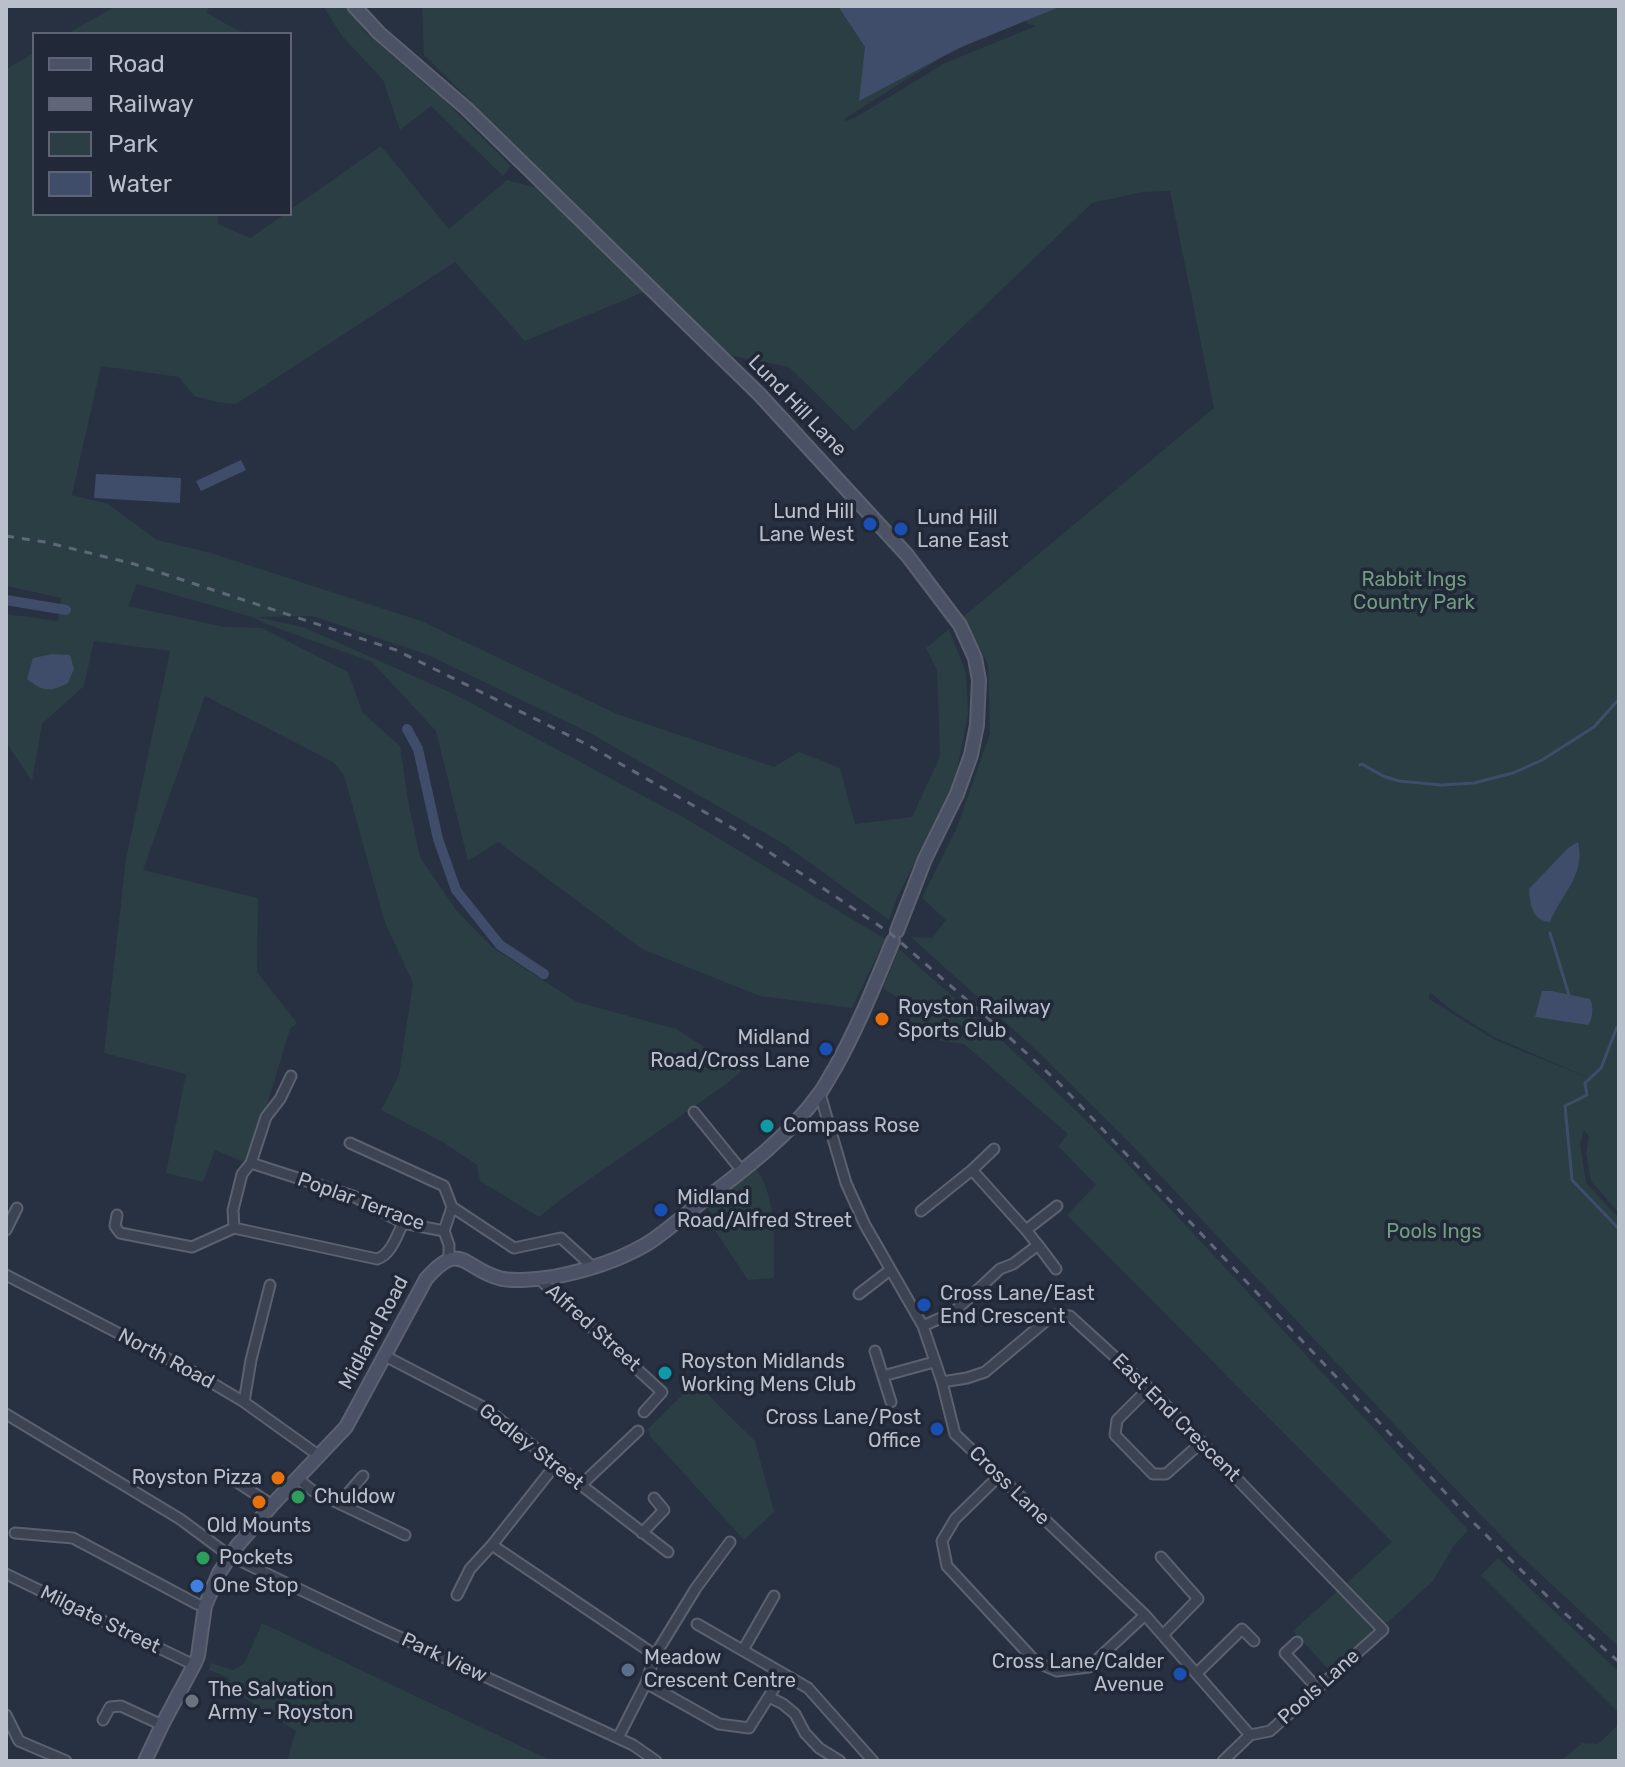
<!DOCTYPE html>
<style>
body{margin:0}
#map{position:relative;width:1625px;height:1767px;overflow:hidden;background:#283142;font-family:Rubik,sans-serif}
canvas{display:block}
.frame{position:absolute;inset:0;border:8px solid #babfcc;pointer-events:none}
.legend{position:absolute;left:32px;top:32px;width:260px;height:184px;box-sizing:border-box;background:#212838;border:2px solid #5e6473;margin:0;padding:10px 14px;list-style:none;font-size:24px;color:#babfcc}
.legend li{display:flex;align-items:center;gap:16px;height:40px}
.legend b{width:40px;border:2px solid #5e6473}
</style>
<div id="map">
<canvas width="1625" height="1767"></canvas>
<div class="frame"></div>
<ul class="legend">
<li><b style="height:10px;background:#4b5265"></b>Road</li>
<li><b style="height:10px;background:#5f6779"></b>Railway</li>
<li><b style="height:22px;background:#2a3e43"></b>Park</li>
<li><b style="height:22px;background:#3f4d6b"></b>Water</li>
</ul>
</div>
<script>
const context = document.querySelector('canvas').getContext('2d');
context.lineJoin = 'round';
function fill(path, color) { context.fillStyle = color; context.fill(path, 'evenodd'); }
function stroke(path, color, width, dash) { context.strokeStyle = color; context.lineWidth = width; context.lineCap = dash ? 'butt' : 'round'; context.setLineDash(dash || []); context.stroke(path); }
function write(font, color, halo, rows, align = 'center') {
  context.font = font + ' Rubik,sans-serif'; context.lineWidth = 7; context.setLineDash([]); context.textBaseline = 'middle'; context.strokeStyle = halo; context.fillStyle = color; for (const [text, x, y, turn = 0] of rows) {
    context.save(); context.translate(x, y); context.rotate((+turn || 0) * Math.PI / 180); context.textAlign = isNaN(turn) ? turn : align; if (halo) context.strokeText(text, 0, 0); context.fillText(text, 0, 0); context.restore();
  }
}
fill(new Path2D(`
 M 116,6 L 209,6 L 207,13 L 237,30 L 249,34 L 67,34 Z
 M 323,6 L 347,6 L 365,32 L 446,102 L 511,166 L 503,176 L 431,106 L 400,130 L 383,80 L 342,36 Z
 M 422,6 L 1619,6 L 1619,1213 L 1591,1181 L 1586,1154 L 1589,1136 L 1584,1130 L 1580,1144 L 1586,1183 L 1619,1218 L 1619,1647 L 1520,1555 L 1439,1472 L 1127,1140 L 1034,1048 L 911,937 L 932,938 L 946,920 L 922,898 L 957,827 L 990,734 L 988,664 L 963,617 L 1214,408 L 1170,191 L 1143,192 L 1092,203 L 854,431 L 789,367 L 728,355 L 424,55 ZM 1024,18 L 1028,24 L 1036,26 L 945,63 L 856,117 L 846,121 L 844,119 L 944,56 ZM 1430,992 L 1450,1009 L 1494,1037 L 1596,1081 L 1495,1040 L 1429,999 Z
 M 34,53 L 34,214 L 218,214 L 218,224 L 250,238 L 285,214 L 290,214 L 290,210 L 381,146 L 449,229 L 507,180 L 541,189 L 644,292 L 525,341 L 455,262 L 236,404 L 217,402 L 194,396 L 179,377 L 101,366 L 72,495 L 108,504 L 157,540 L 211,553 L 421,621 L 617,714 L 774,767 L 799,752 L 840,768 L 855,824 L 912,817 L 940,757 L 937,670 L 926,648 L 949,629 L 966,673 L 968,715 L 954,784 L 897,898 L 889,920 L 784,844 L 590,733 L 428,655 L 313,616 L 257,617 L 303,627 L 454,694 L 688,820 L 885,939 L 852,1008 L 760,996 L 642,949 L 498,842 L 468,861 L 436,731 L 372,662 L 266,624 L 252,617 L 137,584 L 128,606 L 225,627 L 262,628 L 348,672 L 363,713 L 400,746 L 409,806 L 420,857 L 456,910 L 493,948 L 577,1002 L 676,1029 L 742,1071 L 725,1085 L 564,1197 L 539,1217 L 480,1181 L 477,1165 L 441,1141 L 381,1110 L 399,1075 L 413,983 L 384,920 L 344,775 L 333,762 L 205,696 L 143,870 L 258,898 L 257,972 L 297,1023 L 290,1029 L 249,1164 L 215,1150 L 203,1182 L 166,1173 L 186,1074 L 104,1053 L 126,859 L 170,651 L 94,641 L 84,686 L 42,724 L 32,781 L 6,742 L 6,614 L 58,621 L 61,598 L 6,586 L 6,69 Z
 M 899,949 L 998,1037 L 1085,1119 L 1193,1233 L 1468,1530 L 1453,1547 L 1433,1581 L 1332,1673 L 1293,1631 L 1392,1542 L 1067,1215 L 1096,1185 L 1058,1146 L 1068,1134 L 964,1044 L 903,1036 L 914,1009 L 883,988 Z
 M 753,1163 C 778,1199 774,1236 774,1278 L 748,1280 L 714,1229 L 719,1225 L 703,1201 Z
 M 695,1382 L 755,1441 L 774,1512 L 744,1540 L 650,1436 L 648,1429 Z
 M 1498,1558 L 1619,1672 L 1619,1713 L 1481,1575 Z
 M 262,1623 L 552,1761 L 287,1761 L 296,1731 L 240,1695 L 236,1686 L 228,1683 L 229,1678 L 209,1670 L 211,1663 L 233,1670 L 242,1665 L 245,1662 Z
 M 1619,1724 L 1619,1761 L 1561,1761 L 1582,1743 L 1598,1744 Z`), '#2a3e43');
fill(new Path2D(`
 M 838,6 L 1062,6 L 959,48 L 859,101 L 865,47 Z
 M 241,460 L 246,470 L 201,491 L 196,481 Z
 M 96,474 L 181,478 L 180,503 L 94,498 Z
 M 52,654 L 70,655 L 74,669 L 68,683 C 50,692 43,692 27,679 L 33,658 Z
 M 1578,842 C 1586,876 1561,894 1550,922 C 1532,921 1530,904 1529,889 L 1568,848 Z
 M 1542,991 L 1552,991 L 1590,999 C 1594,1006 1593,1019 1588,1025 L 1535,1017 Z`), '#3f4d6b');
stroke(new Path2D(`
 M 1360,765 L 1362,764 L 1383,776 L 1399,781 L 1441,785 L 1474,783 L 1513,773 L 1542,760 L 1594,727 L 1619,699
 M 1550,933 L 1569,995
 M 1619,1026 L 1617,1027 L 1601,1068 L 1585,1083 L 1587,1095 L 1565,1106 L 1572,1180 L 1619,1229`), '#3f4d6b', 3);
stroke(new Path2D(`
 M 6,600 L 66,610
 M 407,729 L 418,749 L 438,839 L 456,890 L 500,945 L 544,974`), '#3f4d6b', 10);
const minor = new Path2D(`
 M 291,1076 L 280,1099 L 266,1117 L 251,1163 L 242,1174 L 233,1210 L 234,1228 L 377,1259 C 391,1255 397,1235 403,1223
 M 820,1094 L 846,1183 L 865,1225 L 923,1326 L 942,1382 L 955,1434 L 1145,1615 L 1250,1735
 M 694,1112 L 742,1171
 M 350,1143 L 444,1186 L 452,1207 L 444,1231
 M 251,1163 L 353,1196 L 403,1223 L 444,1231 L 449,1245 L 449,1258
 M 972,1170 L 1026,1230
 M 452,1207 L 514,1248 L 561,1238 L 594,1268
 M 921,1211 L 972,1170 L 994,1149
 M 117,1215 L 115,1226 L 120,1233 L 192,1247 L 234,1228
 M 6,1230 L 17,1208
 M 1038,1245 L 1056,1269
 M 6,1275 L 197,1374 L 244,1402 L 318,1455
 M 538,1278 L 662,1392 L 644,1412
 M 859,1294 L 890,1270
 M 923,1326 L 954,1312 L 1000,1269 L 1013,1264 L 1038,1245 L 1026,1230 L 1057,1206
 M 875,1351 L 891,1402
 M 385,1356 L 487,1409 L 581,1485 L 668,1552
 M 883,1376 L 934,1362
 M 942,1382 L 967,1378 L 985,1372 L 1053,1315 L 1070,1316 L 1149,1388 L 1383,1630 L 1270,1731 L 1250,1735
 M 1149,1388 L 1117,1420 L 1115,1435 L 1153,1474 L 1166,1474 L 1202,1442
 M 244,1402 L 251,1360 L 270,1285
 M 6,1414 L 180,1519 L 230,1556 L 378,1627 L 633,1745 L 656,1761
 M 222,1472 L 272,1505
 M 999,1476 L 955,1519 L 942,1541 L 947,1566 L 1036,1662 L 1057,1671 L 1089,1667 L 1145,1615
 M 297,1478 L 313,1491 L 405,1535
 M 581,1485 L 638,1431
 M 342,1503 L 349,1492 L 363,1476
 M 15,1533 L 73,1538 L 197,1604 L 205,1606
 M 642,1533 L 664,1510 L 654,1498
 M 492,1545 L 655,1655 L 646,1683 L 618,1738
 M 1161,1557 L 1198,1599 L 1163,1635
 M 6,1574 L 194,1665
 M 457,1595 L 470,1569 L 492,1545 L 556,1464
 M 697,1624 L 808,1688 L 873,1761
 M 1297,1642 L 1285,1653 L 1318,1689
 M 743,1650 L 774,1596
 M 655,1655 L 696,1588 L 730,1542
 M 1197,1673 L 1242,1629 L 1254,1641
 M 646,1683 L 719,1724 L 749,1728 L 783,1674
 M 769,1697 L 783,1704 L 795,1714 L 805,1733 L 819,1748 L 840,1761
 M 6,1715 L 19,1741 L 66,1761
 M 103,1720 L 110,1707 L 121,1706 L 162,1725
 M 1223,1761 L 1250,1735`);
const secondary = new Path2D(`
 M 354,6 L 379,33 L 467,109 L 760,395 L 907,555 L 960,625 L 975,658 L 979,680 L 977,725 L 971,755 L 957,794 L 925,859 L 897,931
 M 145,1761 L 162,1725 L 194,1665 L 198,1656 L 205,1606 L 219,1573 L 237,1546 L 272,1505 L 346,1427 L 426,1279 C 461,1239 463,1268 499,1278 C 512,1282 540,1279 553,1277 C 585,1271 617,1261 645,1245 C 662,1235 678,1220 694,1208 C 738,1174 786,1140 819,1094 C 825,1086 830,1076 835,1068 C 858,1027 875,984 893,941`);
stroke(minor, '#5b616f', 13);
stroke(secondary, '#5b616f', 16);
stroke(minor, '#3c4352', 9);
stroke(secondary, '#4b5265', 12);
stroke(new Path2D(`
 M 6,536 L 45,542 L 134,564 L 396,650 L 586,744 L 736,830 L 890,933 L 998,1027 L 1059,1083 L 1474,1523 L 1560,1609 L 1619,1662`), '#5f6779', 3, [8, 8]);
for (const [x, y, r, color] of [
 [870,524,8,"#1a4fb4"],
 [901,529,8,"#1a4fb4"],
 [882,1019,8,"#e8710a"],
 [826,1049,8,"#1a4fb4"],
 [767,1126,8,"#0f9aa8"],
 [661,1210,8,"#1a4fb4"],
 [924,1305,8,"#1a4fb4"],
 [665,1373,8,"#0f9aa8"],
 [937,1429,8,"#1a4fb4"],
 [278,1478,8,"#e8710a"],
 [298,1497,8,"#2e9e5b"],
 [259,1502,8,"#e8710a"],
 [203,1558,8,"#2e9e5b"],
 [197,1586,8,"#3f7fe0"],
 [628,1670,8,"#5c6f8a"],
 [1180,1674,8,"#1a4fb4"],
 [192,1701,8,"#6b7280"]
]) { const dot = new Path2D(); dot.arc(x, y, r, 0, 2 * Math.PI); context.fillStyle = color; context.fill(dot); stroke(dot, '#212838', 3); }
write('20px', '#babfcc', '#212838', [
 ["Lund Hill Lane",797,406,46],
 ["Poplar Terrace",361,1202,20],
 ["Alfred Street",593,1328,42],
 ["Midland Road",374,1333,-62],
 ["North Road",166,1359,28],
 ["East End Crescent",1176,1418,45],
 ["Godley Street",531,1447,38],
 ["Cross Lane",1009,1486,44],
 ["Milgate Street",100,1620,26],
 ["Park View",444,1658,25],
 ["Pools Lane",1319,1687,-42]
]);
write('20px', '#babfcc', '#212838', [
 ["Lund Hill",854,512,"right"],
 ["Lane West",854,535,"right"],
 ["Lund Hill",917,518],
 ["Lane East",917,541],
 ["Royston Railway",898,1008],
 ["Sports Club",898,1031],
 ["Midland",810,1038,"right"],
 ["Road/Cross Lane",810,1061,"right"],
 ["Compass Rose",783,1126],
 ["Midland",677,1198],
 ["Road/Alfred Street",677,1221],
 ["Cross Lane/East",940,1294],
 ["End Crescent",940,1317],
 ["Royston Midlands",681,1362],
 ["Working Mens Club",681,1385],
 ["Cross Lane/Post",921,1418,"right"],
 ["Office",921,1441,"right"],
 ["Royston Pizza",262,1478,"right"],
 ["Chuldow",314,1497],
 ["Old Mounts",259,1526,"center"],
 ["Pockets",219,1558],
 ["One Stop",213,1586],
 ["Meadow",644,1658],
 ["Crescent Centre",644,1681],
 ["Cross Lane/Calder",1164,1662,"right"],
 ["Avenue",1164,1685,"right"],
 ["The Salvation",208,1690],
 ["Army - Royston",208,1713]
], 'left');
write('20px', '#729c7f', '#212838', [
 ["Rabbit Ings",1414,580],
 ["Country Park",1414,603],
 ["Pools Ings",1434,1232]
]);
</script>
